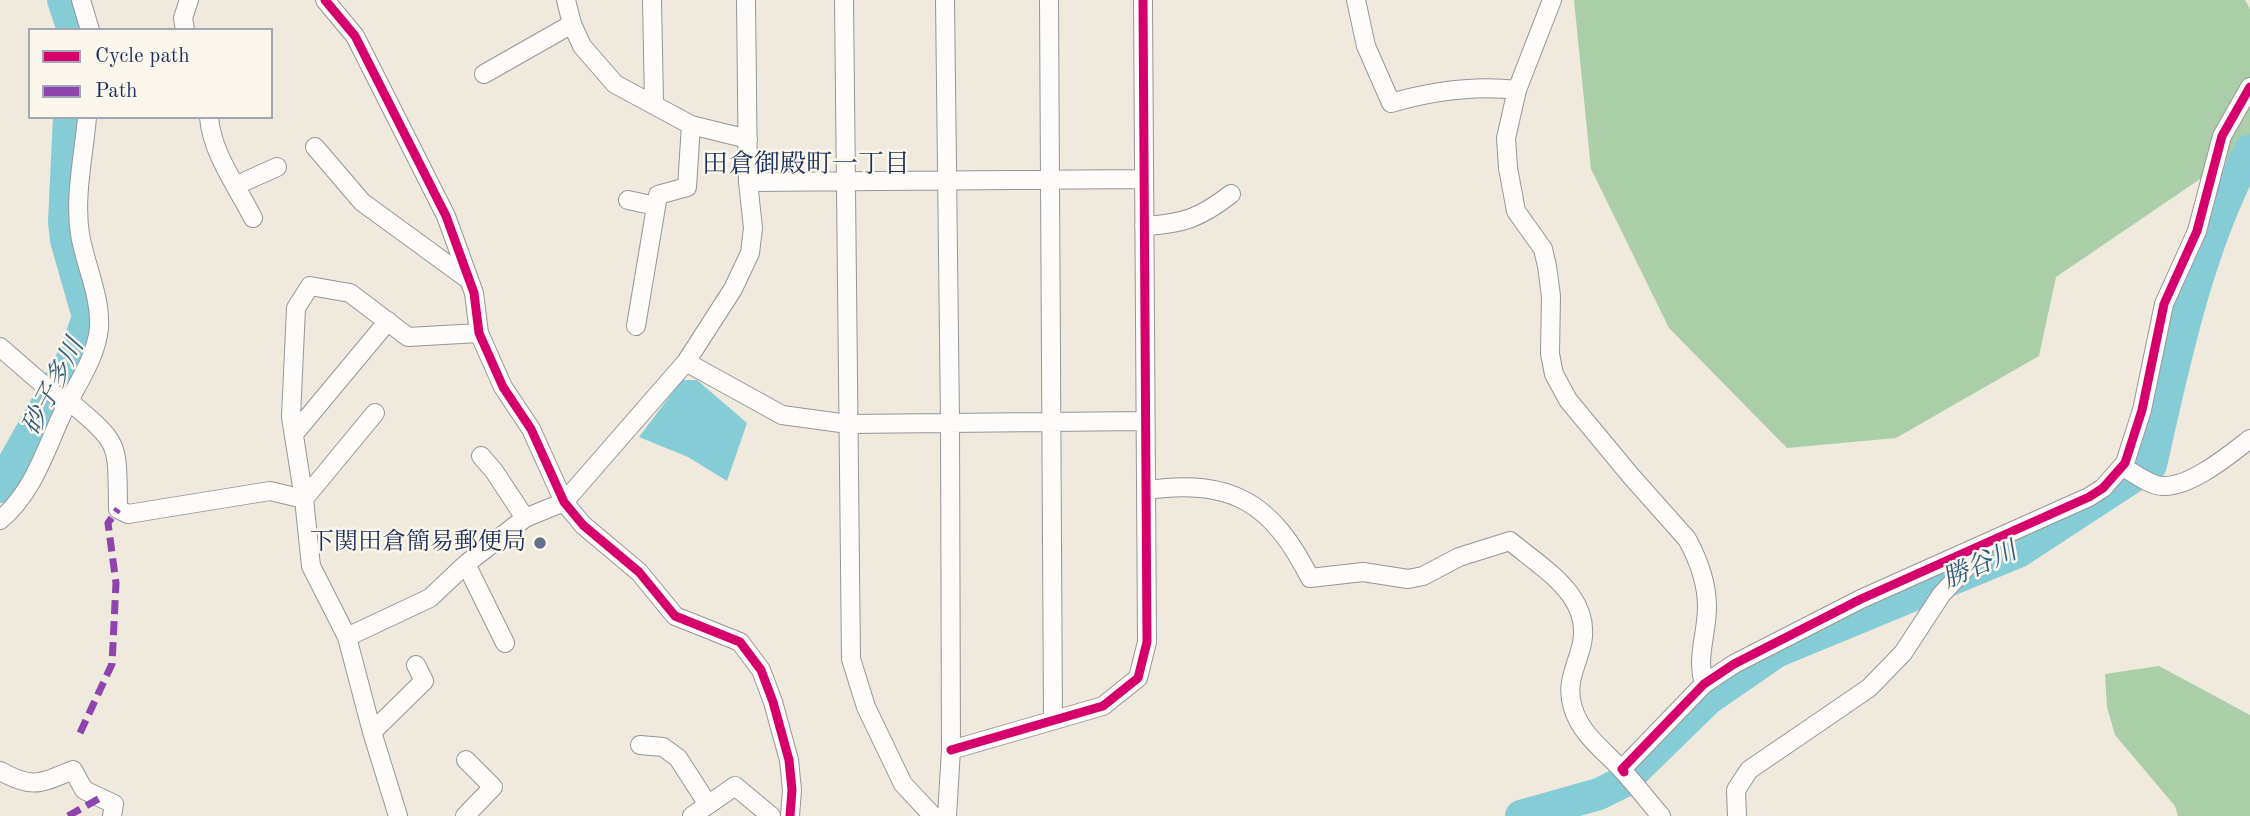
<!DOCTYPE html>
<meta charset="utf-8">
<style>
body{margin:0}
#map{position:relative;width:2250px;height:816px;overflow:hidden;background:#efe9de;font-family:"Old Standard TT",serif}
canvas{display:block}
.legend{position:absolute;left:28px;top:28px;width:245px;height:91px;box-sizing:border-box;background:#fbf7ec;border:2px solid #a1a7b3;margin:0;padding:9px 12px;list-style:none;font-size:21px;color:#1b2f5e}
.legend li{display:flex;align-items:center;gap:14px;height:35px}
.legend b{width:35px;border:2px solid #a1a7b3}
</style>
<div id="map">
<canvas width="2250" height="816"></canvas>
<ul class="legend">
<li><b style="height:9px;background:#d6006c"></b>Cycle path</li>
<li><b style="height:9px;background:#8e44ad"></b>Path</li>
</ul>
</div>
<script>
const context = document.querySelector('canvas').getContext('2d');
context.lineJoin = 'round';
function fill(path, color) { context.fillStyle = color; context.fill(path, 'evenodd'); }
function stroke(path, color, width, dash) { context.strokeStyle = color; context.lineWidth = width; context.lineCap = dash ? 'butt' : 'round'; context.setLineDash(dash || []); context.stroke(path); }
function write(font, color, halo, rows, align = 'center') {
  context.font = font + ' "Old Standard TT","Noto Serif JP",serif'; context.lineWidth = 5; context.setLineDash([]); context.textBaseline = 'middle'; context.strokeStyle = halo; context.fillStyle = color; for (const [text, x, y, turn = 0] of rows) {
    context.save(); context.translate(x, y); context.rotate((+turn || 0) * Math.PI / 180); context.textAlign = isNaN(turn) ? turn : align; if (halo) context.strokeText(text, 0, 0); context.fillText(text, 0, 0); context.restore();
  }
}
fill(new Path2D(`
 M 1574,0 L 2245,0 L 2250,9 L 2250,145 L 2056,277 L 2039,356 L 1896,438 L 1787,448 L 1669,328 L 1591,169 Z
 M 2159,666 L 2250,715 L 2250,816 L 2178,816 L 2175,806 L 2115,735 L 2107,707 L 2105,674 Z`), '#aacea8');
fill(new Path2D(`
 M 682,380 L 697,380 L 747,423 L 727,481 L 688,457 L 639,437 Z`), '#85ccd7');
stroke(new Path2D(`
 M 63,0 L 73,30
 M 0,487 L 75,354 L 88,317 L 66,240 L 64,222 L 69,117
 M 1521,816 L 1599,794 L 1623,782 L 1708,699 L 1776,652 L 2018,552 L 2151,465 C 2175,358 2198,247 2250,150`), '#85ccd7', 32);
const street = new Path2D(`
 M 81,0 L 90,30
 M 325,0 L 355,36 L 446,216 L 474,293 L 479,333 L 503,387 L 531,429 L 564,502 L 583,525 L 639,572 L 675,616 L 740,642 L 761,670 L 773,702 L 789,760 L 792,790 L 790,816
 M 566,0 L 572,24 L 582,46 L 615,84 L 691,125 L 748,139
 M 652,0 L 654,102
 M 844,0 L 851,659 L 866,707 L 903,784 L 933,816
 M 945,0 L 950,422 L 951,750 L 947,816
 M 1049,0 L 1053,720
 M 1356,0 L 1366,46 L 1391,103 C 1433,91 1473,85 1517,90
 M 1552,0 L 1517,90 L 1506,138 L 1508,168 L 1516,211 L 1543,249 L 1547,266 L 1551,296 L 1550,354 L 1554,374 L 1568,400 L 1631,476 L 1687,539 C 1698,559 1707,584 1707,607 C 1707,634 1696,657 1704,684
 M 185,30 L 183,18 L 189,0
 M 484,74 L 572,24
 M 209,117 C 212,154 237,186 253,218
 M 315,147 L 362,202 L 469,280
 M 748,182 L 1144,179
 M 237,185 L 277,167
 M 628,200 L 656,206
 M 1144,226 C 1183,224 1200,218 1231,194
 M 636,326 L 658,195 L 687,187 L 691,125
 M 0,347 L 61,400 L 69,401 C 121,445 117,441 118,509 L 128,514 L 270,491 L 304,499 L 311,566 L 347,637 L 372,732 L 398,816
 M 686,362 L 782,415 L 848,424 L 1144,421
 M 294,434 L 388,321
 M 481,456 L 494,471 L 525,518
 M 2123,467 C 2134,473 2150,486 2163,486 C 2191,487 2229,455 2250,439
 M 1147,490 C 1232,478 1272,503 1310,578 L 1363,572 L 1408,579 L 1423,576 L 1459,557 L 1510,541 C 1543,569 1597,598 1580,651 C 1574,671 1566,686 1573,708 C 1581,735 1605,751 1623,771 C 1636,785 1648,801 1661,816
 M 304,499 L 291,417 L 296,308 L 310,286 L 350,293 L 408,337 L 479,333
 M 304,499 L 375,413
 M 0,520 C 34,492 46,448 64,410 C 77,384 96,358 99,328 C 101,296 85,265 80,234 C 74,197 84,154 87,117
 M 466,564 L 505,643
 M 347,637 L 430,598 L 466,564 L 525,518 L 564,502 L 686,362 L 733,289 L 750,253 L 753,228 L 748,182 L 746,0
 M 372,732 L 424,681 L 416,665
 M 640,745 L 663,747 L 678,758 L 707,803
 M 951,750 L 1103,706 L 1138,678 L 1147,642 L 1143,0
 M 1622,769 L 1704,684 L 1734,664 L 1861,599 L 2089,497 L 2103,488 L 2125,463 L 2142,410 L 2164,304 L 2197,231 L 2222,136 L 2250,87
 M 0,771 C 33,789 39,784 73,770 L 84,790 L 114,804 L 112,816
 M 465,816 L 493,787 L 466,760
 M 692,816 L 735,786 L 771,816
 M 1737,816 L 1736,790 L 1749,770 L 1869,688 L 1903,653 L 1941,595 L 1984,548`);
stroke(street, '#969698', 20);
stroke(street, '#fdfcfa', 18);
stroke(new Path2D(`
 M 80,733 L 112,664 L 116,583 L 108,523 L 118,509
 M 68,816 L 100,798`), '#8e44ad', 7, [14, 7]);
stroke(new Path2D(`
 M 325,0 L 355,36 L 446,216 L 474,293 L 479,333 L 503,387 L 531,429 L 564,502 L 583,525 L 639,572 L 675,616 L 740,642 L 761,670 L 773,702 L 789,760 L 792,790 L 790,816
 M 951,750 L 1103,706 L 1138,678 L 1147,642 L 1143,0
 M 1624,772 L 1622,769 L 1704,684 L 1734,664 L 1861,599 L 2089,497 L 2103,488 L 2125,463 L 2142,410 L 2164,304 L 2197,231 L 2222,136 L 2250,87`), '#d6006c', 9);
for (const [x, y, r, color] of [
 [540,543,7,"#65708b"]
]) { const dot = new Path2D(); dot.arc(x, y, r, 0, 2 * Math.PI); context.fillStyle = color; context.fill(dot); stroke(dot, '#fbf7ec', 2.5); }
write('24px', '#1b2f5e', '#fbf7ec', [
 ["下関田倉簡易郵便局",526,543]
], 'right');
write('26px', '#1b2f5e', '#fbf7ec', [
 ["田倉御殿町一丁目",806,165]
]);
write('italic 26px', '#2d5a81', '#fbf7ec', [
 ["砂子多川",54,387,-63],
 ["勝谷川",1980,566,-24]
]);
</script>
